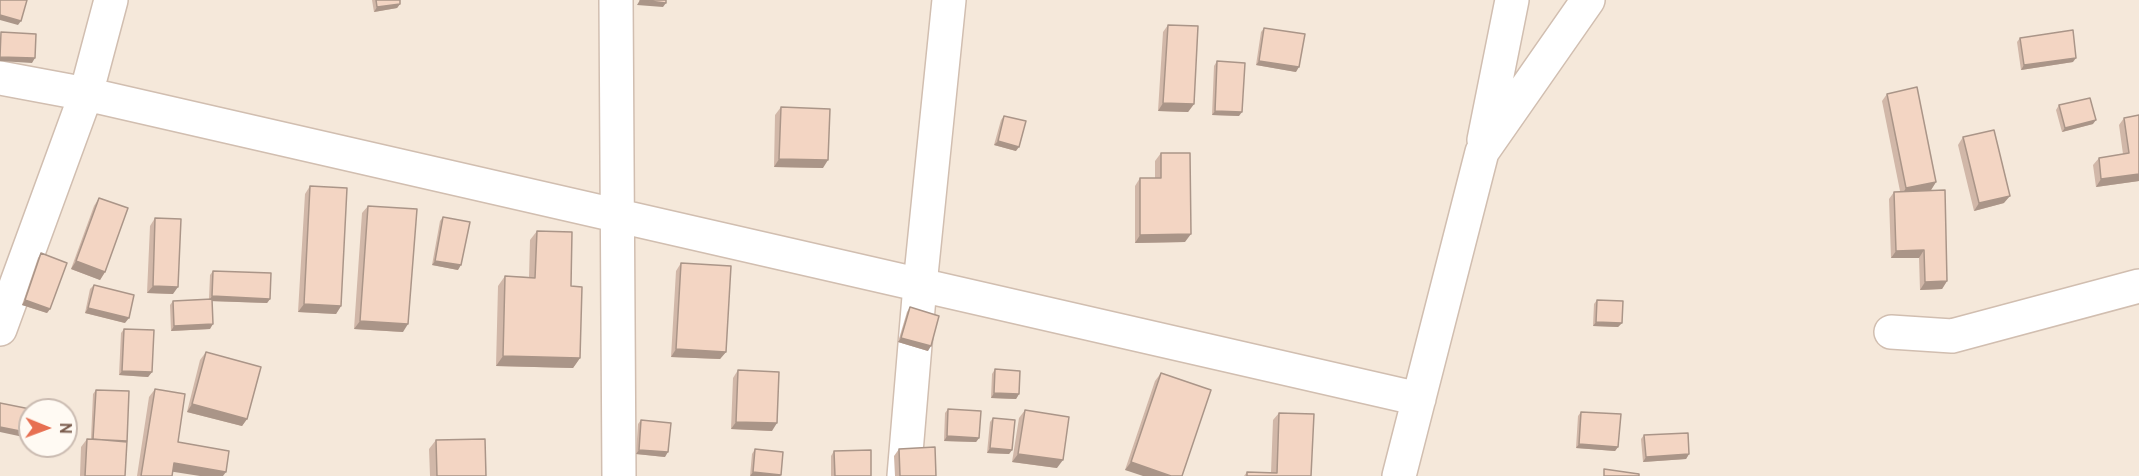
<!DOCTYPE html>
<style>
body{margin:0}
#map{position:relative;width:2139px;height:476px;overflow:hidden;background:#fdf6ec;font-family:Overpass,sans-serif}
canvas{display:block}
.north{position:absolute;left:18px;top:398px;width:60px;height:60px;box-sizing:border-box;background:#fffaf3;border:2px solid #cabbb1;border-radius:50%;rotate:91deg;font-size:16px;font-weight:700;line-height:24px;text-align:center;color:#7a5c4d}
.north::after{content:'';display:block;margin:auto;width:21px;height:27px;background:#e76f51;clip-path:polygon(50% 0,100% 100%,50% 72%,0 100%)}
</style>
<div id="map">
<canvas width="2139" height="476"></canvas>
<div class="north">N</div>
</div>
<script>
const context = document.querySelector('canvas').getContext('2d');
context.lineJoin = 'round';
function fill(path, color) { context.fillStyle = color; context.fill(path, 'evenodd'); }
function stroke(path, color, width, dash) { context.strokeStyle = color; context.lineWidth = width; context.lineCap = dash ? 'butt' : 'round'; context.setLineDash(dash || []); context.stroke(path); }
fill(new Path2D(`
 M 0,0 L 2139,0 L 2139,476 L 0,476 ZM 30,410 L 66,410 L 66,446 L 30,446 Z`), '#f5e8da');
const minor = new Path2D(`
 M 616,0 L 619,476
 M 0,78 L 86,94 L 1419,399
 M 1484,140 L 1512,0
 M 0,329 L 86,94 L 111,0
 M 1891,332 L 1952,336 L 2139,286
 M 904,476 L 920,285 L 949,0
 M 1399,476 L 1482,152 L 1588,0`);
stroke(minor, '#d1beb0', 36);
stroke(minor, '#fff', 33);
fill(new Path2D(`
 M 372,0 L 400,0 L 400,4 L 397,8 L 374,12 Z
 M 1168,25 L 1194,104 L 1188,112 L 1158,111 L 1163,32 Z
 M 1264,28 L 1296,72 L 1256,65 L 1261,32 Z
 M 2020,38 L 2073,62 L 2021,70 L 2017,42 Z
 M 1217,61 L 1239,116 L 1212,115 L 1214,66 Z
 M 1887,94 L 1936,182 L 1931,190 L 1928,191 L 1947,281 L 1942,289 L 1920,290 L 1919,258 L 1891,258 L 1889,199 L 1894,192 L 1900,191 L 1882,101 Z
 M 2059,105 L 2093,124 L 2062,132 L 2056,110 Z
 M 781,107 L 823,168 L 774,167 L 775,115 Z
 M 2139,115 L 2139,181 L 2096,187 L 2093,165 L 2099,158 L 2123,154 L 2119,125 L 2124,118 Z
 M 1004,116 L 1016,151 L 994,145 L 1001,120 Z
 M 1963,137 L 2004,203 L 1974,211 L 1958,145 Z
 M 1161,153 L 1185,242 L 1135,243 L 1135,186 L 1140,178 L 1155,178 L 1155,161 Z
 M 310,186 L 341,306 L 336,314 L 298,312 L 305,194 Z
 M 99,198 L 105,272 L 100,280 L 71,269 L 94,206 Z
 M 368,206 L 403,332 L 354,329 L 362,213 Z
 M 443,217 L 458,270 L 432,265 L 440,221 Z
 M 155,218 L 173,294 L 147,293 L 150,226 Z
 M 537,231 L 571,286 L 580,358 L 573,368 L 496,366 L 498,286 L 505,276 L 529,277 L 530,240 Z
 M 41,253 L 50,309 L 47,313 L 22,305 L 38,258 Z
 M 681,263 L 726,352 L 720,359 L 671,357 L 676,271 Z
 M 213,271 L 270,299 L 267,303 L 212,301 L 210,329 L 171,331 L 170,305 L 173,301 L 209,299 L 210,275 Z
 M 94,285 L 125,323 L 85,313 L 90,289 Z
 M 1597,300 L 1622,323 L 1618,327 L 1593,326 L 1594,304 Z
 M 910,307 L 928,351 L 898,342 L 907,312 Z
 M 124,329 L 152,372 L 148,377 L 119,375 L 121,333 Z
 M 206,352 L 247,419 L 242,426 L 187,412 L 200,360 Z
 M 995,369 L 1019,394 L 1016,399 L 991,398 L 992,374 Z
 M 738,370 L 772,431 L 731,429 L 733,378 Z
 M 1161,373 L 1182,476 L 1125,470 L 1155,381 Z
 M 155,389 L 172,472 L 172,476 L 137,476 L 149,397 Z
 M 96,390 L 125,476 L 80,476 L 81,447 L 87,439 L 91,439 L 93,394 Z
 M 948,409 L 979,438 L 976,442 L 944,441 L 945,413 Z
 M 1025,410 L 1057,468 L 1012,462 L 1019,418 Z
 M 1581,412 L 1618,447 L 1615,451 L 1576,448 L 1578,416 Z
 M 1279,413 L 1311,476 L 1244,476 L 1247,472 L 1271,473 L 1273,420 Z
 M 993,418 L 1012,450 L 1009,454 L 987,453 L 990,422 Z
 M 641,420 L 665,457 L 636,454 L 638,424 Z
 M 1644,435 L 1689,454 L 1686,459 L 1643,462 L 1641,439 Z
 M 436,440 L 486,476 L 430,476 L 429,449 Z
 M 755,449 L 783,452 L 750,476 L 752,454 Z
 M 899,449 L 936,476 L 895,476 L 894,456 Z
 M 834,451 L 870,476 L 831,476 L 831,456 Z`), '#d1b7a8');
fill(new Path2D(`
 M 640,0 L 666,3 L 663,7 L 637,5 Z
 M 400,4 L 397,8 L 374,12 L 377,7 Z
 M 0,15 L 21,21 L 18,25 L 0,20 Z
 M 0,57 L 35,58 L 32,63 L 0,61 Z
 M 2076,58 L 2073,62 L 2021,70 L 2024,65 Z
 M 1259,61 L 1299,67 L 1296,72 L 1256,65 Z
 M 1163,103 L 1194,104 L 1188,112 L 1158,111 Z
 M 1215,111 L 1242,112 L 1239,116 L 1212,115 Z
 M 2096,120 L 2093,124 L 2062,132 L 2065,128 Z
 M 998,141 L 1019,147 L 1016,151 L 994,145 Z
 M 779,159 L 828,160 L 823,168 L 774,167 Z
 M 2139,174 L 2139,181 L 2096,187 L 2101,179 Z
 M 1936,182 L 1931,190 L 1901,196 L 1906,188 Z
 M 2010,196 L 2004,203 L 1974,211 L 1979,203 Z
 M 1191,234 L 1185,242 L 1135,243 L 1140,235 Z
 M 1924,250 L 1919,258 L 1891,258 L 1896,251 Z
 M 76,261 L 105,272 L 100,280 L 71,269 Z
 M 435,261 L 461,265 L 458,270 L 432,265 Z
 M 1947,281 L 1942,289 L 1920,290 L 1925,282 Z
 M 153,286 L 178,287 L 173,294 L 147,293 Z
 M 212,296 L 270,299 L 267,303 L 209,301 Z
 M 25,300 L 50,309 L 47,313 L 22,305 Z
 M 304,304 L 341,306 L 336,314 L 298,312 Z
 M 88,308 L 129,318 L 125,323 L 85,313 Z
 M 360,321 L 408,324 L 403,332 L 354,329 Z
 M 1596,322 L 1622,323 L 1618,327 L 1593,326 Z
 M 213,324 L 210,329 L 171,331 L 174,326 Z
 M 901,338 L 931,346 L 928,351 L 898,342 Z
 M 676,349 L 726,352 L 720,359 L 671,357 Z
 M 503,356 L 580,358 L 573,368 L 496,366 Z
 M 122,371 L 152,372 L 148,377 L 119,375 Z
 M 994,393 L 1019,394 L 1016,399 L 991,398 Z
 M 192,404 L 247,419 L 242,426 L 187,412 Z
 M 736,422 L 777,423 L 772,431 L 731,429 Z
 M 0,427 L 30,433 L 30,436 L 28,438 L 0,432 Z
 M 947,436 L 979,438 L 976,442 L 944,441 Z
 M 1579,444 L 1618,447 L 1615,451 L 1576,448 Z
 M 990,448 L 1012,450 L 1009,454 L 987,453 Z
 M 639,450 L 668,452 L 665,457 L 636,454 Z
 M 1018,454 L 1063,460 L 1057,468 L 1012,462 Z
 M 1689,454 L 1686,459 L 1643,462 L 1646,457 Z
 M 1131,462 L 1171,476 L 1143,476 L 1125,470 Z
 M 174,463 L 226,472 L 223,476 L 200,476 L 168,471 Z
 M 753,472 L 781,475 L 780,476 L 750,476 Z`), '#aa9588');
const building = new Path2D(`
 M 0,0 L 27,0 L 21,21 L 0,15 Z
 M 376,0 L 400,0 L 400,4 L 377,7 Z
 M 640,0 L 666,0 L 666,3 Z
 M 1168,25 L 1198,26 L 1194,104 L 1163,103 Z
 M 1264,28 L 1305,34 L 1299,67 L 1259,61 Z
 M 2073,30 L 2076,58 L 2024,65 L 2020,38 Z
 M 1,32 L 36,34 L 35,58 L 0,57 Z
 M 1217,61 L 1245,63 L 1242,112 L 1215,111 Z
 M 1917,87 L 1936,182 L 1906,188 L 1887,94 Z
 M 2090,98 L 2096,120 L 2065,128 L 2059,105 Z
 M 781,107 L 830,109 L 828,160 L 779,159 Z
 M 2139,115 L 2139,174 L 2101,179 L 2099,158 L 2129,153 L 2124,118 Z
 M 1004,116 L 1026,121 L 1019,147 L 998,141 Z
 M 1994,130 L 2010,196 L 1979,203 L 1963,137 Z
 M 1161,153 L 1190,153 L 1191,234 L 1140,235 L 1140,178 L 1161,178 Z
 M 310,186 L 347,188 L 341,306 L 304,304 Z
 M 1945,190 L 1947,281 L 1925,282 L 1924,250 L 1896,251 L 1894,192 Z
 M 99,198 L 128,208 L 105,272 L 76,261 Z
 M 368,206 L 417,209 L 408,324 L 360,321 Z
 M 443,217 L 470,222 L 461,265 L 435,261 Z
 M 155,218 L 181,219 L 178,287 L 153,286 Z
 M 537,231 L 572,232 L 571,286 L 582,287 L 580,358 L 503,356 L 505,276 L 535,278 Z
 M 41,253 L 67,263 L 50,309 L 25,300 Z
 M 681,263 L 731,266 L 726,352 L 676,349 Z
 M 213,271 L 271,273 L 270,299 L 212,296 Z
 M 94,285 L 134,295 L 129,318 L 88,308 Z
 M 212,299 L 213,324 L 174,326 L 173,301 Z
 M 1597,300 L 1623,301 L 1622,323 L 1596,322 Z
 M 910,307 L 939,316 L 931,346 L 901,338 Z
 M 124,329 L 154,330 L 152,372 L 122,371 Z
 M 206,352 L 261,367 L 247,419 L 192,404 Z
 M 995,369 L 1020,371 L 1019,394 L 994,393 Z
 M 738,370 L 779,372 L 777,423 L 736,422 Z
 M 1161,373 L 1211,390 L 1182,476 L 1171,476 L 1131,462 Z
 M 155,389 L 185,394 L 178,442 L 229,451 L 226,472 L 174,463 L 172,476 L 141,476 Z
 M 96,390 L 129,391 L 127,442 L 93,439 Z
 M 0,403 L 35,410 L 30,410 L 30,433 L 0,427 Z
 M 948,409 L 981,411 L 979,438 L 947,436 Z
 M 1025,410 L 1069,417 L 1063,460 L 1018,454 Z
 M 1581,412 L 1621,414 L 1618,447 L 1579,444 Z
 M 1279,413 L 1314,414 L 1311,476 L 1247,476 L 1247,472 L 1277,473 Z
 M 993,418 L 1015,420 L 1012,450 L 990,448 Z
 M 641,420 L 671,423 L 668,452 L 639,450 Z
 M 1688,433 L 1689,454 L 1646,457 L 1644,435 Z
 M 87,439 L 127,441 L 125,476 L 85,476 Z
 M 485,439 L 486,476 L 437,476 L 436,440 Z
 M 935,447 L 936,476 L 900,476 L 899,449 Z
 M 755,449 L 783,452 L 781,475 L 753,472 Z
 M 871,450 L 871,476 L 835,476 L 834,451 Z
 M 1604,469 L 1639,474 L 1639,476 L 1604,476 Z`);
fill(building, '#f3d5c3');
stroke(building, '#aa9588', 1.5);
</script>
